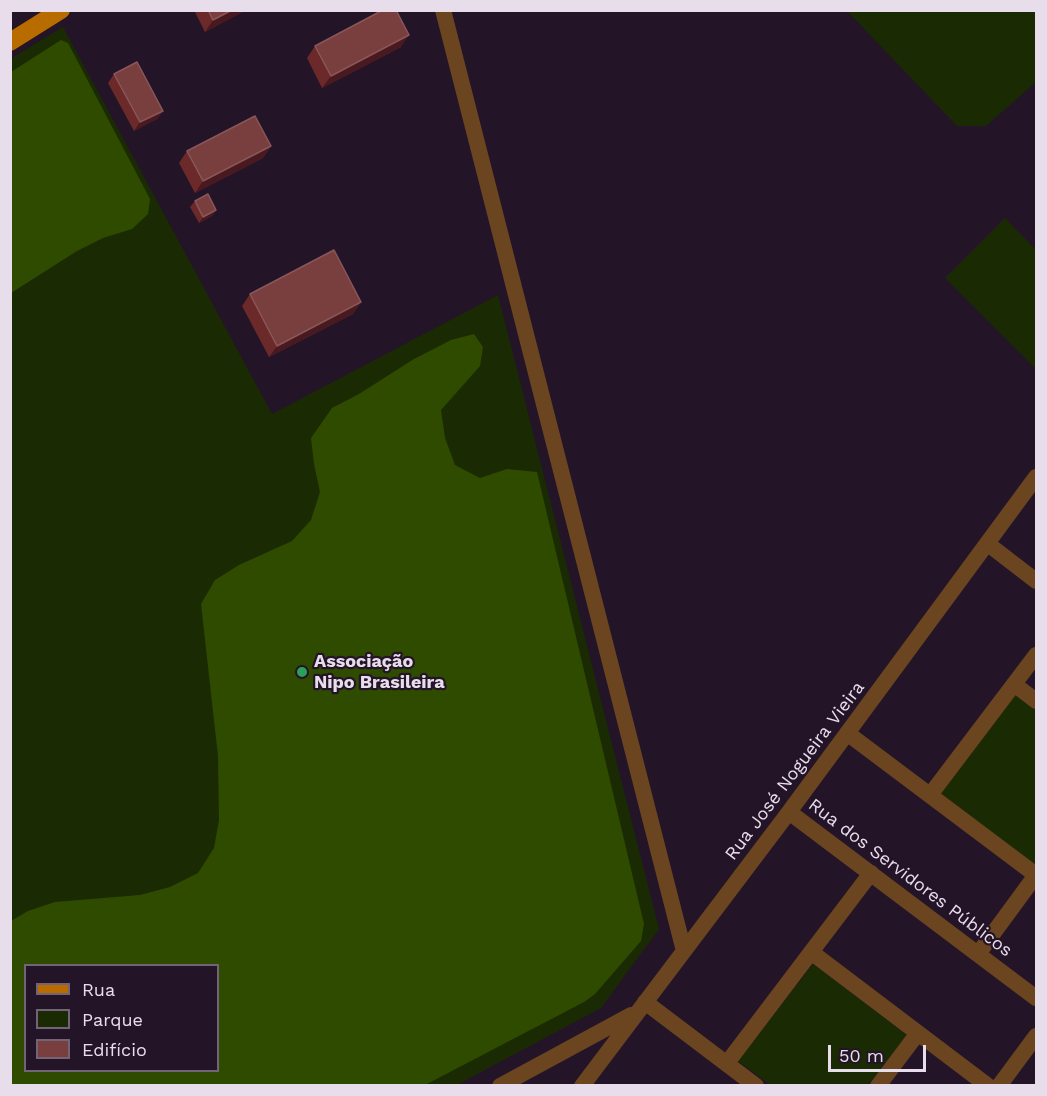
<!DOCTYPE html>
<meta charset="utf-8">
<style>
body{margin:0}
#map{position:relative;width:1047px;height:1096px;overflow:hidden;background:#241428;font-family:"Work Sans",sans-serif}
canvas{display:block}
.frame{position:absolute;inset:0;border:12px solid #e8ddeb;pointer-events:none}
.legend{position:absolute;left:24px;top:964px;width:195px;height:108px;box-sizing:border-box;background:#241428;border:2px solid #726476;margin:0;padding:8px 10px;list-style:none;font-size:18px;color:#e8ddeb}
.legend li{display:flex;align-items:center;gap:12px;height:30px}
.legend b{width:30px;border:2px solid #726476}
.scale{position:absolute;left:828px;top:1045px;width:98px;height:27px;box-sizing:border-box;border:3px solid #e8ddeb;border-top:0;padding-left:8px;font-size:18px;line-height:21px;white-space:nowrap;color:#e8ddeb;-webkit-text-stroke:4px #241428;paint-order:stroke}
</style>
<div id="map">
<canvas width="1047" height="1096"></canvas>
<div class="frame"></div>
<ul class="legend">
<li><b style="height:8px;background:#b86c00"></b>Rua</li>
<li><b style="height:16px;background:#1a2b03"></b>Parque</li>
<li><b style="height:16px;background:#793e3e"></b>Edifício</li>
</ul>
<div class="scale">50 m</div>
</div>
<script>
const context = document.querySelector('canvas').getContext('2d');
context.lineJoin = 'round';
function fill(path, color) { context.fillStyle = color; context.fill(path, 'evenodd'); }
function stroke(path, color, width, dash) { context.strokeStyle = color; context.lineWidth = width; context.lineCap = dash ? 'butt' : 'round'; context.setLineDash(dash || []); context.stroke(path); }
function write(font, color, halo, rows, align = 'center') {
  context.font = font + ' "Work Sans",sans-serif'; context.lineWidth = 4.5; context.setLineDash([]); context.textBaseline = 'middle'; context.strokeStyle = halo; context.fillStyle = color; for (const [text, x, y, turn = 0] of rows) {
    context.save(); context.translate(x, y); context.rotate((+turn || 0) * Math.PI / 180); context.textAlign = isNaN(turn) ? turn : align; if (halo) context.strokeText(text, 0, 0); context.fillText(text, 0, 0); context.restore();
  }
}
fill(new Path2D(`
 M 847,11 L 1036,11 L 1036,82 L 986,126 L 957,126 Z
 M 63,27 L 272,414 L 498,295 L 659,929 L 601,1008 L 457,1085 L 11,1085 L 10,59 ZM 26,966 L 218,966 L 218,1070 L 26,1070 Z
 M 1005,218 L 1036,250 L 1036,369 L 945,278 Z
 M 1015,694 L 1036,710 L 1035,865 L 940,793 Z
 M 813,964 L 907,1035 L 868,1085 L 770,1085 L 738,1061 Z`), '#1a2b03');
fill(new Path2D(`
 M 61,40 L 68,43 L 150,199 L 148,214 L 132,229 L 103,238 L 77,251 L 11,293 L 11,72 Z
 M 474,334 L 483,347 L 480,366 L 441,410 L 445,438 L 455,465 L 480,478 L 507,469 L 537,472 L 644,924 L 641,941 L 595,994 L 584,1002 L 425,1085 L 11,1085 L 11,921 L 28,911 L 55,902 L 140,895 L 170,887 L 198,873 L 214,848 L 219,820 L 218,756 L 201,604 L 215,580 L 239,565 L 292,541 L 311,520 L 320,492 L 314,464 L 311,438 L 332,408 L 359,394 L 414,359 L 451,340 ZM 26,966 L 218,966 L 218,1070 L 26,1070 Z`), '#2e4b00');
stroke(new Path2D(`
 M 443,10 L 684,951
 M 988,544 L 1036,581
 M 1014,684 L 1036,701
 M 847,733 L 1036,875
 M 930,795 L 1036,655
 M 789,812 L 1036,998
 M 811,952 L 988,1086
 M 978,954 L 1036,875
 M 645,1002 L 756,1086
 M 727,1063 L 871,873
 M 500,1086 L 631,1015
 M 582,1086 L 789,812 L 1036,477
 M 878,1086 L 918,1033
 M 999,1086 L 1036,1036`), '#6a451f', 16);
stroke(new Path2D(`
 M 10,42 L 61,10`), '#b86c00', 18);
fill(new Path2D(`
 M 194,10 L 246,10 L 205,32 Z
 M 315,46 L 401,47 L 322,88 L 307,58 Z
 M 114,74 L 163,111 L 157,119 L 134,131 L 108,83 Z
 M 271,146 L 263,158 L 195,193 L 179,163 L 187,151 Z
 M 195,201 L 216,210 L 212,216 L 199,223 L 190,207 Z
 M 250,294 L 361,302 L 353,314 L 269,357 L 242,306 Z`), '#6b2a29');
fill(new Path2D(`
 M 232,10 L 246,10 L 205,32 L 213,20 Z
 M 409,35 L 401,47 L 322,88 L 331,76 Z
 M 163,111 L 157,119 L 134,131 L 140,122 Z
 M 271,146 L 263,158 L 195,193 L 203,181 Z
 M 216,210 L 212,216 L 199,223 L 203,217 Z
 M 361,302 L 353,314 L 269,357 L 277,346 Z`), '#491920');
const building = new Path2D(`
 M 208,10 L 232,10 L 213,20 Z
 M 383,10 L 396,10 L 409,35 L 331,76 L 315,46 Z
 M 137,62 L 163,111 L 140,122 L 114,74 Z
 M 255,116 L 271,146 L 203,181 L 187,151 Z
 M 208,194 L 216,210 L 203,217 L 195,201 Z
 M 334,250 L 361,302 L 277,346 L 250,294 Z`);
fill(building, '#793e3e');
stroke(building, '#8a5759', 1.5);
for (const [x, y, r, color] of [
 [302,672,6,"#2e9e5b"]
]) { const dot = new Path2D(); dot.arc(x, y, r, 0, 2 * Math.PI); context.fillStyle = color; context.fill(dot); stroke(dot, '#241428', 2); }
write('bold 18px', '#e8ddeb', '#241428', [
 ["Associação",314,662],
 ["Nipo Brasileira",314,683]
], 'left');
write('18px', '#e8ddeb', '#241428', [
 ["Rua José Nogueira Vieira",795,771,-53],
 ["Rua dos Servidores Públicos",910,878,37]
]);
</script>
